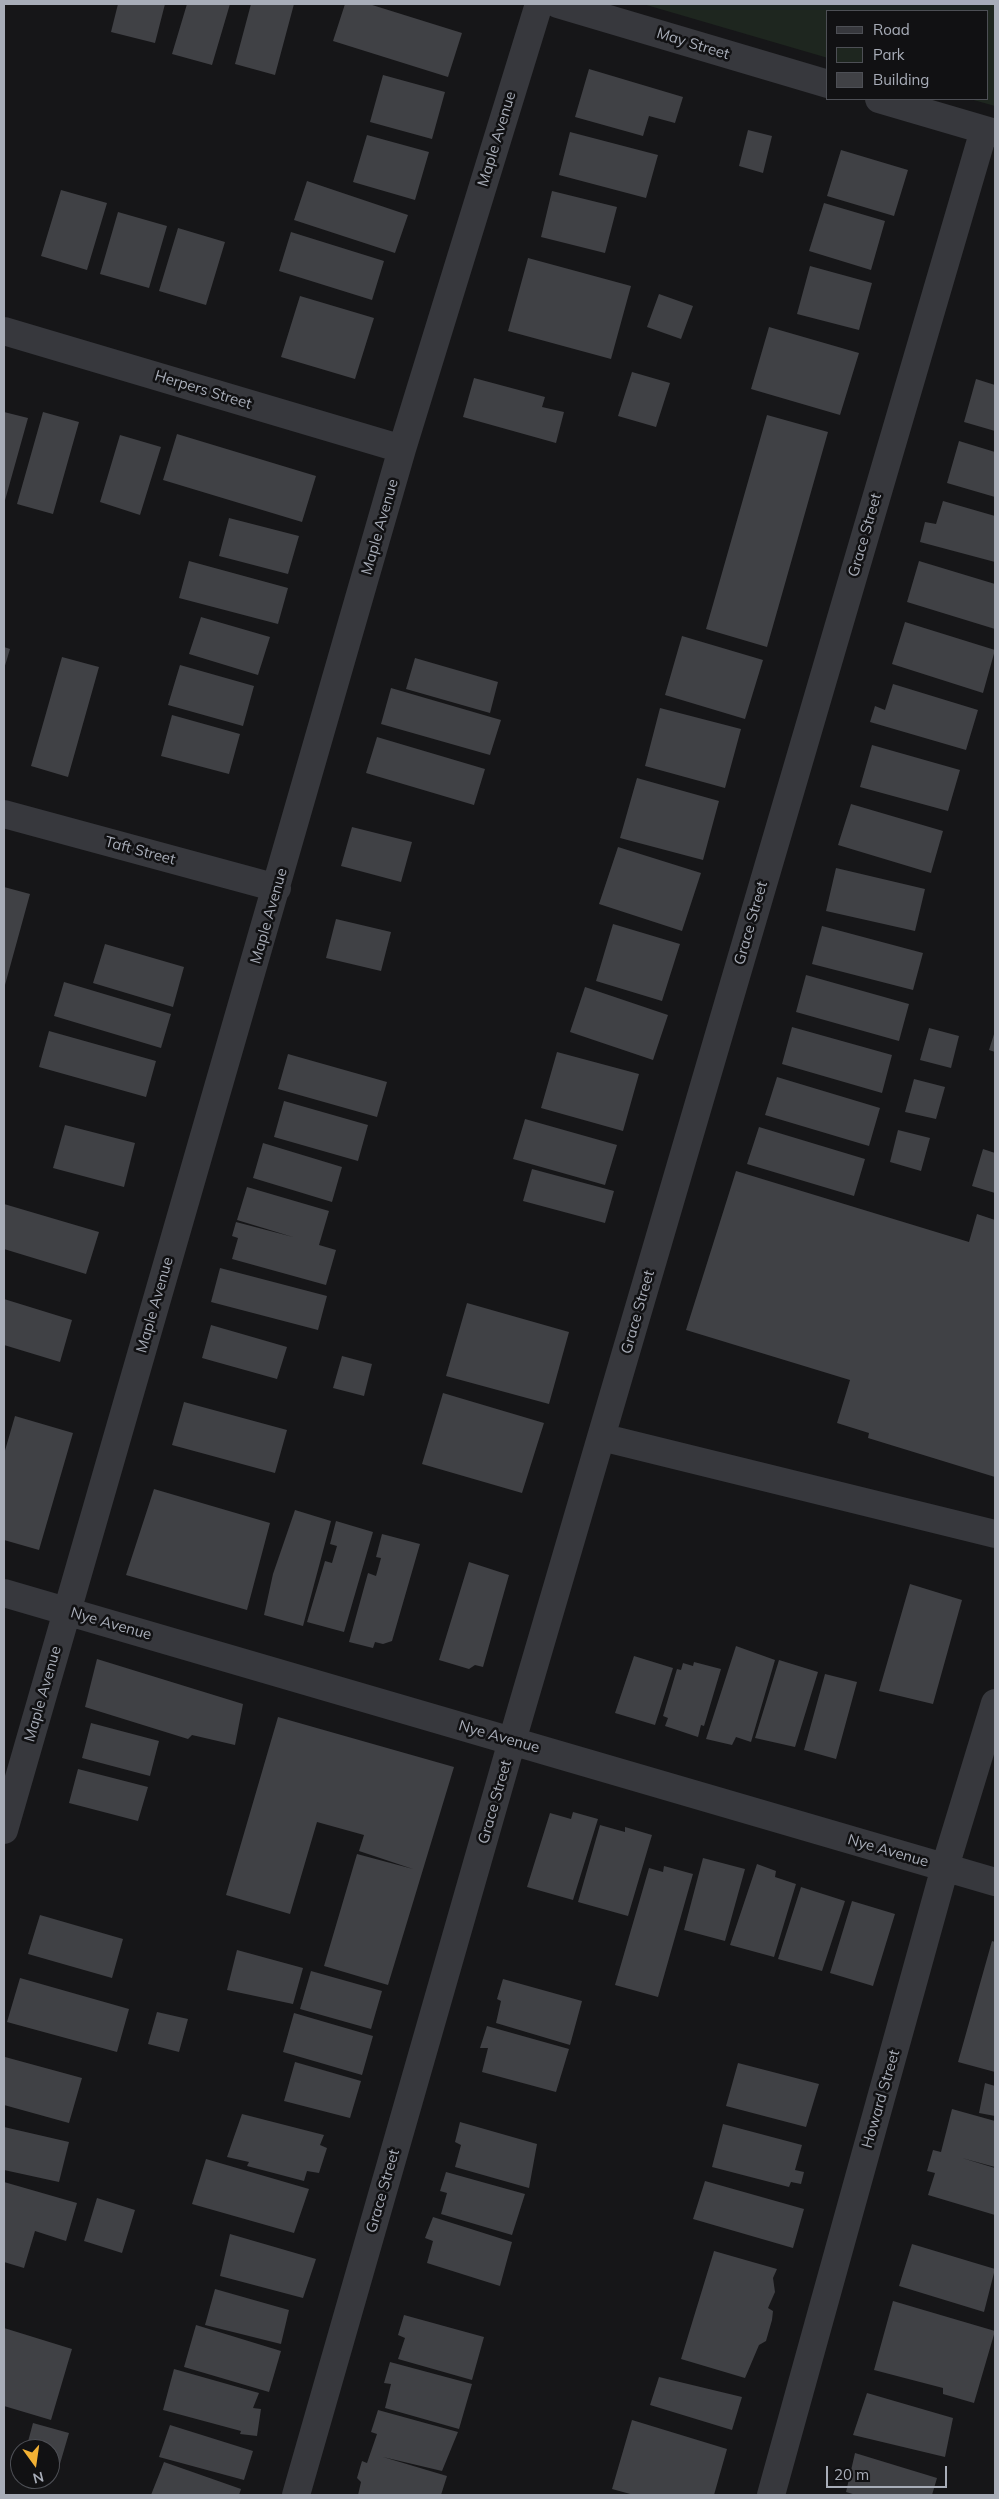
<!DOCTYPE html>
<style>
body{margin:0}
#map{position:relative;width:999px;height:2499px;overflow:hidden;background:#161618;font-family:Mulish,sans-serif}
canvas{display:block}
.frame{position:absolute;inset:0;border:5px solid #a8adb8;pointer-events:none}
.legend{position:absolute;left:826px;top:10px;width:162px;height:90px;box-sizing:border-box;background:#111113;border:1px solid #4d4f55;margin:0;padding:6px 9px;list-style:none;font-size:15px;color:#a8adb8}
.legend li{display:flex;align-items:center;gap:10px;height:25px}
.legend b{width:25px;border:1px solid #4d4f55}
.north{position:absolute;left:10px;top:2439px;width:50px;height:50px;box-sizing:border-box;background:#111113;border:1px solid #4d4f55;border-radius:50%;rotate:166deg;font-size:14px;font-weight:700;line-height:20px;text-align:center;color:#a8adb8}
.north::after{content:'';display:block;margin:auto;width:18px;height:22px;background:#f2b134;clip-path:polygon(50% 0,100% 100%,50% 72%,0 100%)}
.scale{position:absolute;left:826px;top:2466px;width:121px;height:22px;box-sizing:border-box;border:2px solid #a8adb8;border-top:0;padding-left:6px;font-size:15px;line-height:18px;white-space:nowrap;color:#a8adb8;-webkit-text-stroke:4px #111113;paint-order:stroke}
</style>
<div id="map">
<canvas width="999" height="2499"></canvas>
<div class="frame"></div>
<ul class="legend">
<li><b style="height:6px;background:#37383d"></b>Road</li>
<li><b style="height:14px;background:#1e261f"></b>Park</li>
<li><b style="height:14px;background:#404145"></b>Building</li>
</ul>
<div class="north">N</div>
<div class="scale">20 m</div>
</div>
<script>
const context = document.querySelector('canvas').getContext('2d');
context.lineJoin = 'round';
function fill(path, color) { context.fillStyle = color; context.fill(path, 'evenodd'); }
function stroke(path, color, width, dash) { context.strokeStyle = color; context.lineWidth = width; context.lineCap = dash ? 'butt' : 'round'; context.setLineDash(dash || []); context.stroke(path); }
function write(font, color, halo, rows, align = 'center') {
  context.font = font + ' Mulish,sans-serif'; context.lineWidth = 5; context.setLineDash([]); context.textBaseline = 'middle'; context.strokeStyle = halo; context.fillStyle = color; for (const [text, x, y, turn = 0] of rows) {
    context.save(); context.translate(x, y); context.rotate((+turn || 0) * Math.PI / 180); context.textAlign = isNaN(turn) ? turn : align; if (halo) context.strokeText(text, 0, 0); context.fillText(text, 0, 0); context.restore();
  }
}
fill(new Path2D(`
 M 643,4 L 995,4 L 995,106 L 970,99 L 988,99 L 988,11 L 828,11 L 828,58 Z`), '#1e261f');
fill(new Path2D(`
 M 118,4 L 165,4 L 155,43 L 111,32 Z
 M 187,4 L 230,4 L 212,65 L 172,54 Z
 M 251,4 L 294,4 L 275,75 L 235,64 Z
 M 345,4 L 369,4 L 462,33 L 448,77 L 333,41 Z
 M 589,69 L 683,97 L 675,123 L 649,116 L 643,136 L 575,117 Z
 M 383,75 L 445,92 L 432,139 L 370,122 Z
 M 748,130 L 772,136 L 763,173 L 739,166 Z
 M 570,132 L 658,155 L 646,198 L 559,175 Z
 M 367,135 L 429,152 L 415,200 L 353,182 Z
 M 841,150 L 908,170 L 894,216 L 827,196 Z
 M 307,181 L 408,215 L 395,253 L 294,220 Z
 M 61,190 L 107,203 L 87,270 L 41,256 Z
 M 552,191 L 617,207 L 605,253 L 541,237 Z
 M 824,203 L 885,221 L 871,270 L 809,251 Z
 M 118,212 L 167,226 L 149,288 L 100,274 Z
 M 178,228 L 225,242 L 206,305 L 159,291 Z
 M 291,232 L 384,261 L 372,300 L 279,271 Z
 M 528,258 L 631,286 L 611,359 L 508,331 Z
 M 810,266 L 872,283 L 859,330 L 797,314 Z
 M 659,294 L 693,306 L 681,339 L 647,327 Z
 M 300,296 L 374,318 L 355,379 L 281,357 Z
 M 769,327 L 859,353 L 840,415 L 751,389 Z
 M 632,372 L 670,383 L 656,427 L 618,416 Z
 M 474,378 L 545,397 L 542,407 L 564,412 L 556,443 L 463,417 Z
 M 976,379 L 995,385 L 995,431 L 964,422 Z
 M 4,412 L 28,418 L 4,504 Z
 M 43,412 L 79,422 L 53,514 L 17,504 Z
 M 767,415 L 828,432 L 767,647 L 706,629 Z
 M 177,434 L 316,476 L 302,522 L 163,480 Z
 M 120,435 L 161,447 L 140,515 L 100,502 Z
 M 959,441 L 995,452 L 995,497 L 947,483 Z
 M 943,501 L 995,516 L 995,562 L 920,542 L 925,522 L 936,524 Z
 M 229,518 L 299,536 L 288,574 L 219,556 Z
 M 189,561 L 288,588 L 278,624 L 179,598 Z
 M 919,561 L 995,584 L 995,629 L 907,602 Z
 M 201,617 L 270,637 L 258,675 L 189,654 Z
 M 905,622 L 995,650 L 983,693 L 892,664 Z
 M 682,636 L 763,660 L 745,719 L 665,695 Z
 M 4,647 L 10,649 L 4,669 Z
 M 62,657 L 99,667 L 68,777 L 31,766 Z
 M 415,658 L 498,682 L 490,713 L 406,689 Z
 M 180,665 L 254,686 L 243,726 L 168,705 Z
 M 893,684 L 978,710 L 966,750 L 870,722 L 875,706 L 885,710 Z
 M 391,688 L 501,720 L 490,755 L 381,724 Z
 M 660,708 L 741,729 L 725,788 L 645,766 Z
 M 172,715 L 240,734 L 229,774 L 161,756 Z
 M 377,737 L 485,769 L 474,805 L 366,773 Z
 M 872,745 L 960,770 L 948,811 L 860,787 Z
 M 637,778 L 719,801 L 703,860 L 620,838 Z
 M 851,804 L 943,831 L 931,873 L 838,845 Z
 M 352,827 L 412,842 L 401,882 L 341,866 Z
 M 618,847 L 701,873 L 682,931 L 599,904 Z
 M 836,868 L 925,889 L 915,931 L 826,911 Z
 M 4,887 L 30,894 L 5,985 L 4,984 Z
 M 336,919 L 391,932 L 381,971 L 326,958 Z
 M 613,924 L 680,944 L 662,1001 L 596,981 Z
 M 822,926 L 923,953 L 913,990 L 812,964 Z
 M 105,944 L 184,967 L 173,1007 L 93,983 Z
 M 806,975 L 909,1004 L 899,1041 L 796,1012 Z
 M 64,982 L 171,1014 L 161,1048 L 54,1016 Z
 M 585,987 L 668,1015 L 653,1060 L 570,1032 Z
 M 792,1027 L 892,1055 L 882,1093 L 782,1064 Z
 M 929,1028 L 959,1036 L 951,1068 L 920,1060 Z
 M 49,1031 L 156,1061 L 146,1097 L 39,1067 Z
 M 995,1031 L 995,1052 L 989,1050 Z
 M 557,1052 L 639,1074 L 623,1131 L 541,1108 Z
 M 288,1054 L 387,1082 L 377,1117 L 278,1089 Z
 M 777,1077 L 880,1108 L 869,1146 L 765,1115 Z
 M 914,1079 L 945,1087 L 936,1119 L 905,1112 Z
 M 284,1101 L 368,1125 L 358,1161 L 274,1137 Z
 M 525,1119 L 617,1145 L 605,1185 L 513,1159 Z
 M 65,1125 L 135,1143 L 124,1187 L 53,1168 Z
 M 759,1127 L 865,1159 L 854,1196 L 747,1164 Z
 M 898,1130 L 930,1138 L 921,1171 L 890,1162 Z
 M 263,1143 L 342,1167 L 332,1202 L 253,1178 Z
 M 983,1149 L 995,1153 L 995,1193 L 972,1186 Z
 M 532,1169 L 614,1191 L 605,1223 L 523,1201 Z
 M 736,1171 L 969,1242 L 977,1214 L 995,1220 L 995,1477 L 868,1438 L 869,1433 L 837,1423 L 850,1380 L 686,1330 Z
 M 247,1187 L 329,1211 L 319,1245 L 336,1250 L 326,1285 L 232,1259 L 238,1238 L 232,1236 L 236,1222 L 293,1237 L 237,1220 Z
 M 4,1204 L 99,1232 L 86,1274 L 4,1249 Z
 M 220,1268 L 327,1296 L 318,1330 L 211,1302 Z
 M 4,1299 L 72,1320 L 60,1362 L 4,1345 Z
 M 467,1303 L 569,1332 L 549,1404 L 446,1376 Z
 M 211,1325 L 287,1347 L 277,1379 L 202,1358 Z
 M 342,1356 L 372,1364 L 364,1396 L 333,1388 Z
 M 443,1393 L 544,1423 L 522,1493 L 422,1464 Z
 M 184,1402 L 287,1430 L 275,1473 L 172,1445 Z
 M 15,1416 L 73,1433 L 39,1550 L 4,1540 L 4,1454 Z
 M 154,1489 L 270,1523 L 247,1610 L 126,1575 Z
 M 295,1510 L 331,1521 L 303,1626 L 264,1615 L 273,1574 Z
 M 336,1521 L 373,1532 L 344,1632 L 307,1622 L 325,1561 L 332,1563 L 337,1546 L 330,1544 Z
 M 382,1534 L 420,1544 L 392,1641 L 383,1644 L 375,1642 L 373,1648 L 349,1642 L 368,1573 L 376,1576 L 381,1558 L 376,1557 Z
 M 469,1562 L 509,1575 L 483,1667 L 475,1665 L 469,1669 L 439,1660 Z
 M 910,1584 L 962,1600 L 933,1704 L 879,1691 Z
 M 736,1646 L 775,1660 L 751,1742 L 736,1737 L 732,1745 L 706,1739 Z
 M 634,1656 L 673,1668 L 655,1725 L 615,1713 Z
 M 97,1659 L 243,1704 L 235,1745 L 192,1735 L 188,1739 L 85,1707 Z
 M 779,1660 L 818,1672 L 795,1747 L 755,1738 Z
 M 694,1662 L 721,1669 L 704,1726 L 701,1725 L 698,1737 L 665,1726 L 668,1718 L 663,1716 L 677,1669 L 681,1670 L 683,1663 L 693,1666 Z
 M 825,1674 L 857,1682 L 836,1759 L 804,1750 Z
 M 278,1717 L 454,1767 L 388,1985 L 324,1966 L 357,1854 L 413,1869 L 359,1851 L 364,1835 L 317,1822 L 290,1914 L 226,1895 Z
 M 91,1723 L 159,1741 L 150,1776 L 82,1758 Z
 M 78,1769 L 148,1787 L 138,1821 L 69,1803 Z
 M 573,1812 L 598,1819 L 573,1900 L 527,1887 L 550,1813 L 571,1819 Z
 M 600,1825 L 625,1832 L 625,1827 L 652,1835 L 628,1916 L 578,1902 Z
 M 703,1858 L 745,1869 L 725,1941 L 684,1930 Z
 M 757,1864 L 776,1871 L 775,1877 L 796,1884 L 774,1957 L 730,1945 Z
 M 664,1866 L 693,1874 L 658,1997 L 615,1985 L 649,1868 L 663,1872 Z
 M 801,1887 L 845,1901 L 822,1971 L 778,1959 Z
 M 852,1901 L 895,1914 L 873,1986 L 830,1973 Z
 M 40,1915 L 123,1939 L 112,1978 L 28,1954 Z
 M 992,1941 L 995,1942 L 995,2072 L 958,2062 Z
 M 237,1950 L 303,1968 L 293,2004 L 227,1990 Z
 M 311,1971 L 382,1991 L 371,2029 L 300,2009 Z
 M 20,1978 L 129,2009 L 117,2052 L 7,2022 Z
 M 503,1979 L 582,2001 L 570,2045 L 496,2023 L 501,2001 L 497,1999 Z
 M 157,2012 L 188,2019 L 179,2052 L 148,2044 Z
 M 294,2013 L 373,2036 L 362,2075 L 283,2052 Z
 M 487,2026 L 569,2049 L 556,2092 L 482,2072 L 488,2048 L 480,2048 Z
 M 5,2057 L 82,2078 L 69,2123 L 4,2105 Z
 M 295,2062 L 361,2081 L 350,2118 L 284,2101 Z
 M 738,2063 L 819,2084 L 806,2127 L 726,2106 Z
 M 985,2083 L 995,2086 L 995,2116 L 979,2113 Z
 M 952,2109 L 995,2121 L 995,2167 L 962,2158 L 995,2168 L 995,2215 L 928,2195 L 935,2173 L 927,2171 L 933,2150 L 941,2152 Z
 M 242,2114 L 324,2135 L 320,2145 L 327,2148 L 319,2173 L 307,2171 L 304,2181 L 247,2166 L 249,2162 L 227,2157 Z
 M 460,2122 L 537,2144 L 529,2188 L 455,2167 L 461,2145 L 455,2142 Z
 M 723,2124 L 802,2145 L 795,2170 L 804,2172 L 801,2184 L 791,2182 L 789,2187 L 712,2167 Z
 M 4,2127 L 69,2142 L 59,2182 L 4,2170 Z
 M 206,2159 L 309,2189 L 294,2233 L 192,2204 Z
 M 446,2172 L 525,2194 L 512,2235 L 441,2214 L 447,2193 L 440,2191 Z
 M 705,2181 L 804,2209 L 793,2248 L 693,2219 Z
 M 4,2182 L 77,2203 L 66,2241 L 35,2231 L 24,2268 L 4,2262 Z
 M 97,2198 L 135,2210 L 122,2253 L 84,2241 Z
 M 433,2217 L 512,2242 L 500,2286 L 427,2263 L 433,2241 L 425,2238 Z
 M 230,2234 L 316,2259 L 303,2298 L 220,2276 Z
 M 912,2244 L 995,2269 L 984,2312 L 899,2286 Z
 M 714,2251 L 777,2269 L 773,2278 L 775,2292 L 768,2308 L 773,2311 L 772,2320 L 766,2341 L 759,2345 L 745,2378 L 681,2359 Z
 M 215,2289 L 289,2310 L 281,2344 L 205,2325 Z
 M 893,2301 L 995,2331 L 974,2403 L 943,2394 L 943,2388 L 874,2370 Z
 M 404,2315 L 484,2337 L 472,2380 L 398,2359 L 405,2338 L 398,2335 Z
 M 196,2325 L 281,2351 L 269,2392 L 184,2367 Z
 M 4,2328 L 72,2349 L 51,2420 L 4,2406 Z
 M 390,2362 L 472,2384 L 459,2429 L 385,2408 L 391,2384 L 384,2383 Z
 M 174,2369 L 259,2393 L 253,2408 L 261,2409 L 257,2436 L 240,2434 L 241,2431 L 163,2410 Z
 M 659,2377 L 742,2397 L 732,2430 L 650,2405 Z
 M 867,2393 L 953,2418 L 945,2457 L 853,2435 Z
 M 378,2410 L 458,2432 L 442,2471 L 383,2457 L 447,2476 L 441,2495 L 358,2495 L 361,2482 L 357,2478 L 362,2461 L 367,2463 L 377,2434 L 371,2432 Z
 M 632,2420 L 727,2449 L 714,2495 L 634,2495 L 612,2489 Z
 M 33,2423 L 69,2433 L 57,2474 L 50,2472 L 50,2449 L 26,2449 Z
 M 170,2425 L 253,2451 L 244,2480 L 159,2457 Z
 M 855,2453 L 937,2478 L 932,2495 L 856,2495 L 846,2492 Z
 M 164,2462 L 241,2489 L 239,2495 L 151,2495 Z`), '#404145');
stroke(new Path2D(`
 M 558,4 L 828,84
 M 879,99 L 995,133
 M 4,331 L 402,449
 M 4,814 L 277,888
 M 601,1437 L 995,1534
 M 4,1593 L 995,1882
 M 4,1830 L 402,449 L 539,4
 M 296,2495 L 512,1741 L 984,130
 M 771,2495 L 945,1867 L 995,1703`), '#37383d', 28);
write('15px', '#a8adb8', '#111113', [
 ["May Street",693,44,17],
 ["Maple Avenue",497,139,-73],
 ["Herpers Street",203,390,17],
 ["Maple Avenue",380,527,-74],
 ["Grace Street",865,535,-74],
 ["Taft Street",140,851,15],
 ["Maple Avenue",269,916,-74],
 ["Grace Street",751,923,-74],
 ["Maple Avenue",155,1305,-74],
 ["Grace Street",638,1312,-74],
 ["Nye Avenue",111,1624,16],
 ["Maple Avenue",43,1694,-74],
 ["Nye Avenue",499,1737,16],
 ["Grace Street",495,1802,-74],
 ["Nye Avenue",888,1851,16],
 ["Howard Street",881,2099,-74],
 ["Grace Street",383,2191,-74]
]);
</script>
